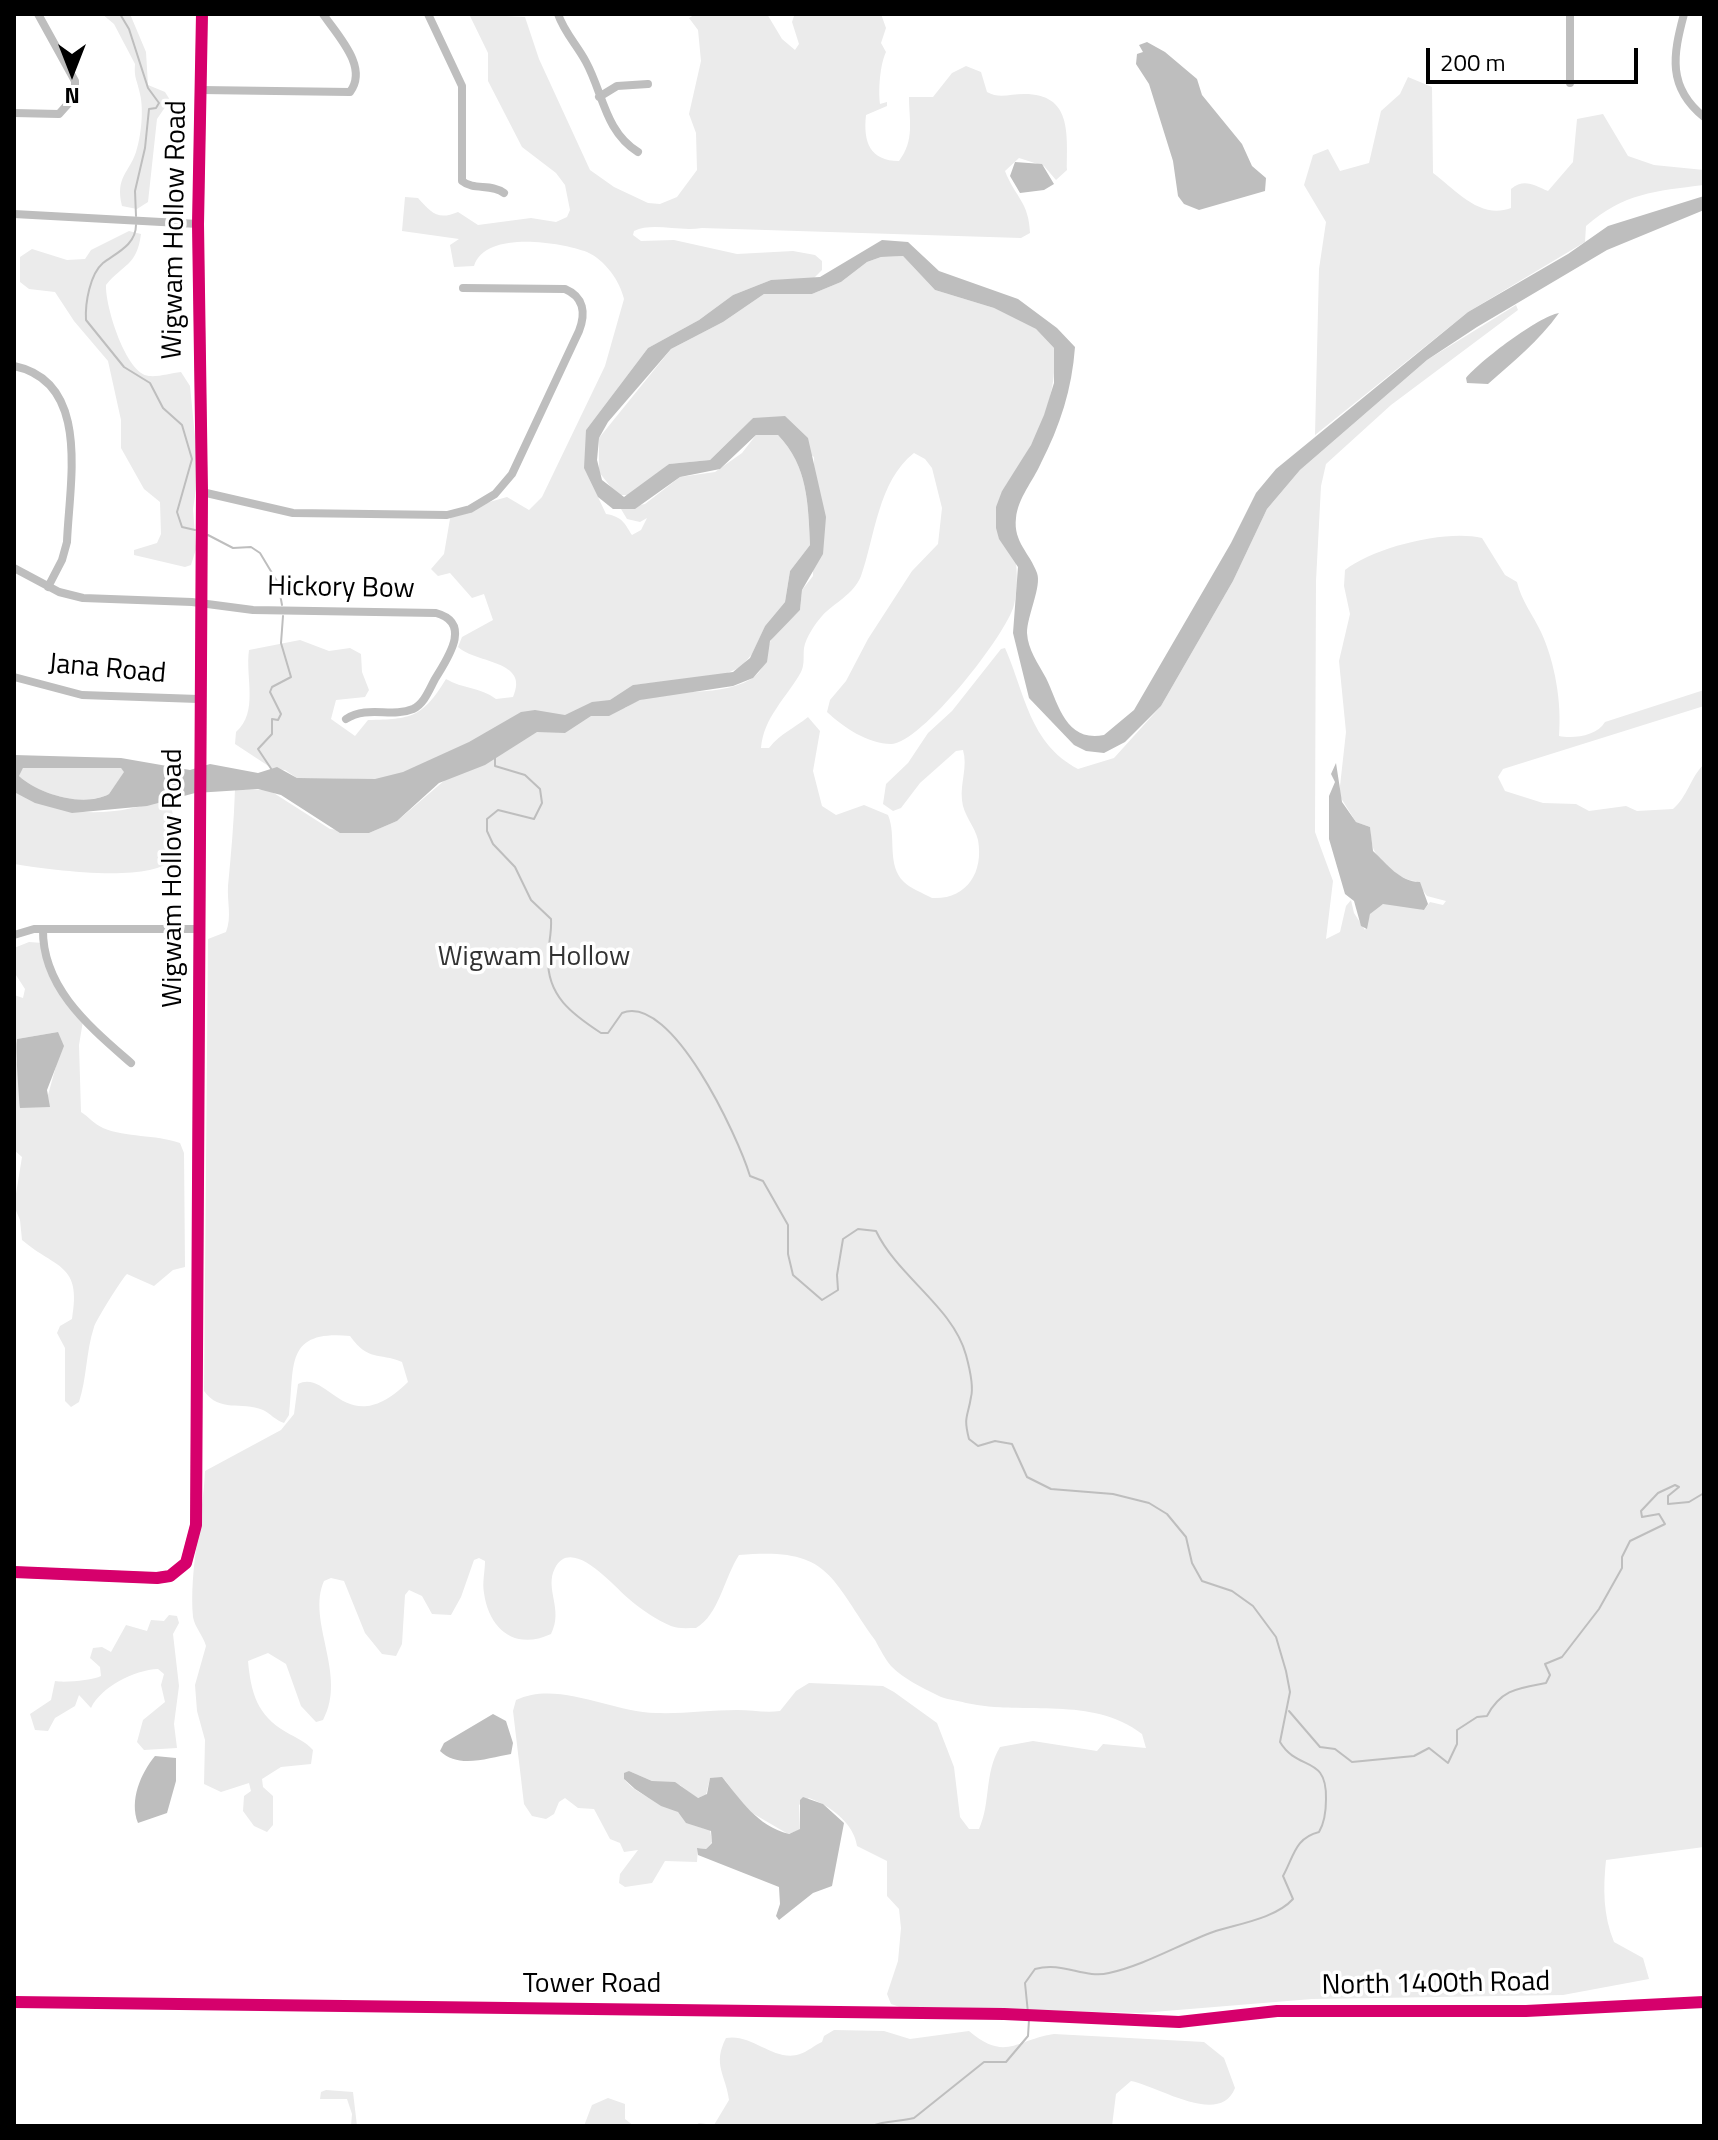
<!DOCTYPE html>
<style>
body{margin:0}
#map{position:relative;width:1718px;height:2140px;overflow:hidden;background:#fff;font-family:"Titillium Web",sans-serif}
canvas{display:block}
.frame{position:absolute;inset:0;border:16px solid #000;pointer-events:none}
.north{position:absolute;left:32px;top:32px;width:80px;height:80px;-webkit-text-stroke:6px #fff;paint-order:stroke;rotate:180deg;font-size:22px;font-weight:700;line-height:32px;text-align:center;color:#000}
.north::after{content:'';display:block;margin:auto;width:28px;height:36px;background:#000;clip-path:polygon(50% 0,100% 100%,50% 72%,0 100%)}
.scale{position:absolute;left:1426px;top:48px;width:212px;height:36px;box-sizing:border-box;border:4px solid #000;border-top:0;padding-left:10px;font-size:24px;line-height:28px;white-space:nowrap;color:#000;-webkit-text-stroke:6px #fff;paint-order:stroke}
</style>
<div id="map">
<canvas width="1718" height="2140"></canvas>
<div class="frame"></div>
<div class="north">N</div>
<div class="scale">200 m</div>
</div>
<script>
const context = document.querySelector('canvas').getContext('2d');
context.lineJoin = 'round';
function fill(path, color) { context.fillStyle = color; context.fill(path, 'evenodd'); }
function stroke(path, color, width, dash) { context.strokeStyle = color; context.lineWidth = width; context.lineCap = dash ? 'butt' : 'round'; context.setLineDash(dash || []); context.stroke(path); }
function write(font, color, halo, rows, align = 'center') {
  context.font = font + ' "Titillium Web",sans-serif'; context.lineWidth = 7; context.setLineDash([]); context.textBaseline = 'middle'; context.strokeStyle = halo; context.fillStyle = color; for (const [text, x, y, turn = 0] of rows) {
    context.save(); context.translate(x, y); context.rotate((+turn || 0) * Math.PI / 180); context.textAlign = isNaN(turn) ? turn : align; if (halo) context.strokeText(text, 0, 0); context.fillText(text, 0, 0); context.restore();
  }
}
fill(new Path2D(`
 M 102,14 L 130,14 L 146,52 L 148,85 L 165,92 L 170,100 L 157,119 L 148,202 L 137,209 L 122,206 C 115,177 129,173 136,152 C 141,137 144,110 140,94 C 137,79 134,79 135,64 L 114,24 Z
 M 469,14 L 525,17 L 539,59 L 590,170 L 614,187 L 648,203 L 660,204 L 677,197 L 697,170 L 696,133 L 689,114 L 701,61 L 698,30 L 689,18 L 694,15 L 767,14 L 782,39 L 795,50 L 799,44 L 792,22 L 794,16 L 881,14 L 886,28 L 881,43 L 886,52 C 880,64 878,91 880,104 L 887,102 L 887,106 L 866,115 C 863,142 870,161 899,161 C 915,140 909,121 909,97 L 933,97 L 952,73 L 966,66 L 981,72 L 987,92 C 999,99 1010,94 1024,94 C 1072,94 1067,133 1067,170 L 1056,180 L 1044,166 L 1019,158 L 1005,171 C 1015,197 1029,202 1030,233 L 1021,238 L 702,228 C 679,232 653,222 634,231 L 633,235 L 641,241 L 674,240 L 737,254 L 793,251 L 815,255 L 822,261 L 822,270 L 813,279 L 771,280 L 733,295 L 699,320 L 648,348 L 586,430 L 598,497 L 606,514 C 624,517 625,525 632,535 L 641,530 L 647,518 L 640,522 L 627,519 L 621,509 L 645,504 L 680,477 L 715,472 L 742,453 L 756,435 L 778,435 C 808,466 808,504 810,545 L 790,571 L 785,602 L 765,626 L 752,654 L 741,667 L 723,675 L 633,685 L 625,708 C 660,683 714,701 751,679 C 767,669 764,656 770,642 C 775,631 792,619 800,610 L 802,590 L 813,576 L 814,457 L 753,418 L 710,460 L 669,464 L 631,495 L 617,495 L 599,472 L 599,438 L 671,349 L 723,322 L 764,294 L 812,294 L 841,282 L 867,262 L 881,257 L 903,256 L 935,290 L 994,308 L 1036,329 L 1054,348 C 1059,401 1032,449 1002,491 C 1009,528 1023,568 1014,605 C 1007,634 921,744 891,744 C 868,744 843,727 827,712 L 830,700 L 846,681 L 868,639 L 912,571 L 938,544 L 942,508 L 932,468 L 925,459 L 914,453 C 878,481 875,537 861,576 C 854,594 834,603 822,616 C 815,624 806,637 804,648 C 803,656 805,664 801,672 C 787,697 763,718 761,748 L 769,748 C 781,733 793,729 808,717 L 820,731 L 813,771 L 822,806 L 836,815 L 864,805 L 888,815 C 897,836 886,865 904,882 C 911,889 923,893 932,898 C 966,900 984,873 978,840 C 975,826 963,815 962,800 C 960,783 968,767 963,750 L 956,751 L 920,783 L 901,808 L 893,811 L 883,804 L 886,784 L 908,763 L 928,733 L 952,711 L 1001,649 L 1005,648 C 1025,693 1029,743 1078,769 L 1114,758 L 1161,706 L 1233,581 L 1267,509 L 1300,470 L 1427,360 L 1516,305 L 1518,310 L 1391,405 L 1326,464 L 1321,486 L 1316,581 L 1315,832 L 1333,881 L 1326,939 L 1340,932 L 1346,906 L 1351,900 L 1354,913 L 1365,930 C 1368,925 1368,916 1372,911 C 1384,896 1409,907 1424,910 L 1430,902 L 1443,905 L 1446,901 L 1427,896 L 1416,881 C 1404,882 1381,863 1375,852 C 1371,846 1371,834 1370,827 L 1356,822 L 1339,795 L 1346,732 L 1339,661 L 1350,614 L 1344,586 L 1345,570 C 1374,547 1447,529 1482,538 L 1505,575 L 1517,582 C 1521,600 1533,615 1541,632 C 1555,662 1562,703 1559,736 C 1573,739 1597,736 1605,722 L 1704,690 L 1704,706 L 1503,769 L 1498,777 L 1505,791 L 1543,803 L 1576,804 L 1589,811 L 1626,806 L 1637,811 L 1673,809 C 1688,796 1690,778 1704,764 L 1704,1847 L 1606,1860 C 1603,1889 1603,1915 1614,1942 L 1643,1958 L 1649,1979 L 1563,1995 L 1312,1999 L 1141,2013 L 900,2007 L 891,2004 L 887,1994 L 898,1961 L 901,1928 L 899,1909 L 887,1896 L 887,1861 L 857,1846 C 854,1823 829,1805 809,1798 L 799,1805 L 800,1830 L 788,1834 L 747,1810 L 725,1780 L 710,1778 L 706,1795 L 697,1798 L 680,1785 L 652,1781 L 629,1771 L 624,1779 C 638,1797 661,1800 678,1812 C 694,1824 688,1824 710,1830 L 712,1842 L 706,1849 L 698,1848 L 697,1862 L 665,1861 L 652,1883 L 625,1887 L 619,1883 L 620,1874 L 638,1850 L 624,1852 L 620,1843 L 610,1839 L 594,1809 L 578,1808 L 565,1798 L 559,1802 L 554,1814 L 546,1819 L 532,1816 L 524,1804 L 513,1711 L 516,1700 C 558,1680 611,1712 656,1713 C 683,1714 710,1710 737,1710 C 752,1710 765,1713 780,1711 L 796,1691 L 809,1683 L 883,1686 L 894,1692 L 937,1723 L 954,1767 L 960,1817 L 969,1829 L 979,1829 C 991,1803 984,1773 1000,1747 L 1033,1741 L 1097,1751 L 1103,1744 L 1146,1748 L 1142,1734 C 1091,1695 1026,1716 966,1703 C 957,1700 946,1700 937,1695 C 921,1687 904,1679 891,1666 C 885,1659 880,1649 875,1640 C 829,1576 830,1547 739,1555 C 724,1578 719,1615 696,1628 C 688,1628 678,1629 671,1626 C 657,1620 640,1609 629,1599 C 615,1588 572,1535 555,1568 C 544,1589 564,1609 551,1634 C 515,1651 489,1629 484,1593 C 482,1582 485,1572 485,1561 L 479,1558 L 474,1560 L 461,1597 L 451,1615 L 432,1614 L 422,1596 L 409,1590 L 405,1595 L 402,1644 L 396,1656 L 382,1654 L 365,1633 L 344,1581 L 331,1578 L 324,1581 C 306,1621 348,1675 323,1720 L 316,1722 L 301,1706 L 286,1664 L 268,1653 L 248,1661 C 251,1693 257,1715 286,1732 C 296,1738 305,1741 313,1750 L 311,1764 L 281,1767 L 262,1779 L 263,1787 L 273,1796 L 273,1825 L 267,1832 L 254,1826 L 243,1811 L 244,1796 L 251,1791 L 249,1783 L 221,1792 L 204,1784 L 205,1740 L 197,1711 L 195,1685 L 206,1646 C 203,1635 195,1628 193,1617 C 189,1569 203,1519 205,1471 L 281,1430 L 294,1414 L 298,1384 C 329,1368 346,1443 408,1382 L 402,1362 C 378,1352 369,1362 350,1336 C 284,1330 295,1365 289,1415 L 284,1423 C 275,1420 271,1414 263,1410 C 241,1401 220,1413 204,1391 L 208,939 L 226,932 C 232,917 227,902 228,886 C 231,854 234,822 235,789 L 269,790 L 330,829 L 369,833 L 397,821 L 445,780 L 359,792 L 358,779 L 297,778 L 285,770 L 273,769 L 235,744 L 236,732 C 259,712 245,677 249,650 L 300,640 L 329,651 L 350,648 L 361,654 L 362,672 L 369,690 L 365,697 L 336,700 L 331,719 L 355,736 L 368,720 C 412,719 422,718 446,679 C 463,689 480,687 496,699 L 513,697 C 530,660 477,664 458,647 L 462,637 L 493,620 L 484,594 L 472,598 L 450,573 L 438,576 L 431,569 L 444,554 L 451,513 L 507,497 L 529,510 L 542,497 L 605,366 L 624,299 C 620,281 605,260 587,252 C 560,242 485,230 474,266 L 454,267 L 450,245 L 459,239 L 402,231 L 405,197 L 418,198 C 431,212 437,221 458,212 L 478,225 L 531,218 L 556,222 L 567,217 L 570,210 L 565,185 L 556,173 L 522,147 L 488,81 L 488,53 Z
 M 1408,77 L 1432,87 L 1433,173 C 1456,190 1480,220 1511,208 L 1511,189 C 1524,178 1534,185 1548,191 L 1573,162 L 1577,119 L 1603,114 L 1628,156 L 1654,165 L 1704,170 L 1704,185 C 1655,191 1624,193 1586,226 L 1585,242 L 1468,312 L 1315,435 L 1319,269 L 1326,222 L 1304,185 L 1313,155 L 1328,149 L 1340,171 L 1369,163 L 1381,111 L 1400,94 Z
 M 129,231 L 141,234 C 137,266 123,264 106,285 C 105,306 126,374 149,376 C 159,377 171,373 181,372 L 190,386 L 196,447 L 197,483 L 193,509 L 196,549 L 191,565 L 185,567 L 134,555 L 134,550 L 157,543 L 161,534 L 160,502 L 144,489 L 121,448 L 121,420 L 108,361 L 74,321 L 55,292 L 29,289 L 20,282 L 20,257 L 32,249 L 67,260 L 85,259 L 91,250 Z
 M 23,768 L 121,768 L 125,772 L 109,794 C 82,808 39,794 19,776 Z
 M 14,792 C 67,819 113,817 169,798 L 173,815 L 173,858 C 153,885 46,869 14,864 Z
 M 29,942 L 43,943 L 44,955 L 83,1021 L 79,1045 L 81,1112 C 89,1117 94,1124 103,1128 C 127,1138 154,1134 180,1143 L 184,1153 L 185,1267 L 173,1270 L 154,1286 L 127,1274 C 123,1277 96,1320 94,1327 C 86,1351 87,1378 79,1402 L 71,1407 L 65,1401 L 65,1348 L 57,1333 L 60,1326 L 72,1319 C 82,1263 56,1269 22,1240 L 20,1220 L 14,1206 L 22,1157 L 14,1150 L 14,995 L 23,998 L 25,989 L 14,972 L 14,948 ZM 58,1032 L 58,1059 L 48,1095 L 20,1083 L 14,1046 L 17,1039 Z
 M 169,1615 L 177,1616 L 179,1623 L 173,1634 L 179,1686 L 174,1724 L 177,1748 L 144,1750 L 137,1742 L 143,1720 L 165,1702 L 161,1685 L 164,1674 L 158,1669 C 134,1670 101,1687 91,1708 L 79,1695 L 75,1706 L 55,1718 L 48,1731 L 35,1730 L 30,1714 L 51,1700 L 55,1681 C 65,1683 93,1680 101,1676 L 100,1667 L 90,1658 L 93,1648 L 102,1647 L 111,1652 L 126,1625 L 147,1631 L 151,1620 L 164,1621 Z
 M 834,2030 L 884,2031 L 910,2039 L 969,2031 C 1006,2062 1015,2040 1054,2034 L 1204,2042 L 1224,2058 L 1235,2088 C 1220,2127 1158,2086 1131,2081 L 1116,2094 L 1112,2126 L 694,2126 L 699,2123 L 714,2125 L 729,2100 C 726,2075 712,2065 726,2038 C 752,2033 775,2063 800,2054 C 807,2052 815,2045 822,2042 L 824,2036 Z
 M 326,2090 L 353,2092 L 357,2126 L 351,2126 L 352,2114 L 347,2099 L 320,2099 L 321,2092 Z
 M 608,2098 L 625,2104 L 625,2119 L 634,2126 L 584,2126 L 592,2105 Z`), '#ebebeb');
fill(new Path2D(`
 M 1147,42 L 1165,52 L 1197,79 L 1202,95 L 1242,144 L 1252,166 L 1266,178 L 1265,191 L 1199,210 L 1184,204 L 1178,196 L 1173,161 L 1149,84 L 1136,64 L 1137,54 L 1143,52 L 1139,45 Z
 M 1015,162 L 1042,164 L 1054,184 L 1044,190 L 1020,193 L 1010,176 Z
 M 1704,196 L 1704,210 L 1607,250 L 1477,327 L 1427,360 L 1300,470 L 1267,509 L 1233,581 L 1161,706 L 1125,742 L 1104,753 L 1086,751 L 1074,745 L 1029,698 L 1013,633 L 1018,567 L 999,539 L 996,528 L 996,507 L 1002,491 L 1031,445 L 1044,415 L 1054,383 L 1054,348 L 1036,329 L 994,308 L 935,290 L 903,256 L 881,257 L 867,262 L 841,282 L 812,294 L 764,294 L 723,322 L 671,349 L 608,422 L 599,438 L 597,460 L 602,480 L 624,497 L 669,464 L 710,460 L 753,418 L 785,416 L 808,438 L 826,517 L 823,554 L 802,590 L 800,610 L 770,641 L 767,662 L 753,678 L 733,686 L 640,700 L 609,716 L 591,716 L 565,733 L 537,732 L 485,765 L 439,783 L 397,821 L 369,833 L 340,833 L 281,795 L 258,789 L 195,793 L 147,806 L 72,813 L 35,803 L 14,792 L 14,755 L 121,758 L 190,770 L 210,764 L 258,773 L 277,767 L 297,778 L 375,779 L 403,772 L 469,742 L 521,712 L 535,710 L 565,715 L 592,702 L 610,700 L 633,685 L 733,672 L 750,658 L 765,626 L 785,602 L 790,571 L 810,545 C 808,504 808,466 778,435 L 756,435 L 720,469 L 680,477 L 635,509 L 613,509 L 598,497 L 584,468 L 586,430 L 648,348 L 699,320 L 733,295 L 771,280 L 820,277 L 882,240 L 908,242 L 939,271 L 1018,299 L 1057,328 L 1075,347 C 1072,389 1060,426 1041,463 C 1033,481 1018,498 1016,518 C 1013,542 1030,553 1037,573 C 1042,586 1027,616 1027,633 C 1028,650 1038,663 1046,678 C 1058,702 1065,743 1104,735 L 1134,710 L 1231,543 L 1256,493 L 1276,469 L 1468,312 L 1568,254 L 1608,226 ZM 23,768 L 121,768 L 124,772 L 109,794 C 83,808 39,794 19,776 Z
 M 1559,313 C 1539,341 1513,362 1488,384 L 1467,383 L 1466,378 C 1480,361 1539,316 1559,313 Z
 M 1336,763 L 1342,802 L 1356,822 L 1370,827 L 1373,851 C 1387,864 1400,882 1420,882 L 1428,904 L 1424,910 L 1383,904 L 1370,914 L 1367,929 L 1361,926 L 1354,901 L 1345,894 L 1329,839 L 1329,796 L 1335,782 L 1331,774 Z
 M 58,1032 L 64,1046 L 47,1090 L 50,1107 L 20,1108 C 19,1098 15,1045 17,1039 Z
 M 493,1714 L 506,1721 L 513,1743 L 511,1754 C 488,1758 458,1769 440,1751 L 444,1743 Z
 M 155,1756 L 176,1758 L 176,1781 L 167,1813 L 138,1823 C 129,1800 141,1773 155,1756 Z
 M 629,1771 L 652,1781 L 675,1782 L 698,1798 L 707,1794 L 710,1778 L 722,1777 C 742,1801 756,1825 789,1834 L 800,1829 L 800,1800 L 803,1797 L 823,1804 L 844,1823 L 832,1886 L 813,1893 L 779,1920 L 776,1916 L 780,1904 L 779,1887 L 698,1855 L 697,1848 L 706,1849 L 712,1843 L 711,1831 L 686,1823 L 678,1812 L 661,1806 L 635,1789 L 624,1779 L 624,1773 Z`), '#bebebe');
stroke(new Path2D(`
 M 120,14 L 129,29 L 148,88 L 159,103 L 156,108 L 149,109 L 145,148 L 135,191 L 136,216
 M 136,225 C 136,245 116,253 103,263 C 90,274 85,303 86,320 L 124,367 L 150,383 L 163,408 L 182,425 L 192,459 L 177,512 L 182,527 L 195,530
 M 208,535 L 233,548 L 251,547 L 260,553 L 278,583 L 282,605
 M 495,758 L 495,766 L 525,775 L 540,789 L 542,803 L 534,819 L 498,810 L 487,819 L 487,831 L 493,844 L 515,867 L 531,900 L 551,919 C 552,933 548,945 548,958 C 547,996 572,1014 601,1033 L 608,1033 L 622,1013 C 672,993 738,1137 750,1176 L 763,1181 L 788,1225 L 788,1254 L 793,1275 L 822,1300 L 838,1290 L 837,1275 L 843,1239 L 858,1229 L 876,1231 C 898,1277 953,1307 966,1355 C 969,1366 974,1386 971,1397 C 968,1417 963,1416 969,1439 L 978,1446 L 995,1441 L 1012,1444 L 1027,1477 L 1051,1489 L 1113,1494 L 1149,1503 L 1167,1514 L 1186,1537 L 1192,1563 L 1202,1581 L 1232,1591 L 1253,1606 L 1276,1637 L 1286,1671 L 1290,1692 L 1280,1742 C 1298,1772 1327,1754 1326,1799 C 1326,1811 1325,1822 1319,1832 C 1295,1838 1294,1856 1283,1876 L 1293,1899 C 1275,1919 1237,1924 1213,1932 C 1178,1945 1145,1965 1109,1973 C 1084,1979 1063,1961 1035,1969 L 1025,1983 L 1028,2013
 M 272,770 L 258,749 L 272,734 L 272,719 L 278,720 L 281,714 L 270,692 L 272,687 L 291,677 L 281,643 L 283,616
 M 1289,1711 L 1320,1747 L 1335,1749 L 1352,1762 L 1414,1756 L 1429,1748 L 1448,1763 L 1457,1744 L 1457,1730 L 1477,1717 L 1487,1716 C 1501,1689 1519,1688 1546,1683 L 1550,1675 L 1545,1664 L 1562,1657 L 1599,1609 L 1622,1568 L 1622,1557 L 1630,1541 L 1665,1524 L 1659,1514 L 1642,1517 L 1641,1511 L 1658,1493 L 1675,1485 L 1679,1487 L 1668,1496 L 1668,1504 L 1689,1502 L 1704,1493
 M 872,2126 C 886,2120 899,2122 914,2118 L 984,2062 L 1006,2062 L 1028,2036 L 1029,2020`), '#bebebe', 2);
stroke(new Path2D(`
 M 428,14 L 462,86 L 462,181 C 474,191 491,183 504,193
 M 558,14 C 564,32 577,45 586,62 C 603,93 605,132 638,152
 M 1570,14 L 1570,83
 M 1684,14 C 1673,55 1667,87 1704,117
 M 201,90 L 350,92 C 369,67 337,35 323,14
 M 599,97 L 617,86 L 648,84
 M 14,113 L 59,114 L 75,96 L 75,81 L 38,14
 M 14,214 L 198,224
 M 14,366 C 92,382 69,484 67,542 L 62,560 L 48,587
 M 202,492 L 293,513 L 447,515 L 470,509 L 495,494 L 512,474 L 579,331 C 586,313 584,297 565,289 L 463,288
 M 14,568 L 59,592 L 83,598 L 192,602 L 253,610 L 436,613 C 473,623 447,659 435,679 C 429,690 424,704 413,709 C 391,718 368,705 346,719
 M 14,677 L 82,695 L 198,699
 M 43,929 C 42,988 90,1027 131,1063
 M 14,935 L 34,929 L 197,929
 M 14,2002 L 1004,2014 L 1179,2022 L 1277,2011 L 1526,2011 L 1704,2002`), '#bebebe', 8);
stroke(new Path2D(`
 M 14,1572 L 157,1578 L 170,1576 L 186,1563 L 196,1525 L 202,492 L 198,224 L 202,14`), '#b8b8b8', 11);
stroke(new Path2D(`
 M 14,1572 L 157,1578 L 170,1576 L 186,1563 L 196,1525 L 202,492 L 198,224 L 202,14
 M 14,2002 L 1004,2014 L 1179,2022 L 1277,2011 L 1526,2011 L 1704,2002`), '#d6006c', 12);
write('28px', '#000', '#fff', [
 ["Wigwam Hollow Road",176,230,-89],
 ["Hickory Bow",341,589,1],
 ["Jana Road",107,670,5],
 ["Wigwam Hollow Road",174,878,-90],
 ["Tower Road",592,1985],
 ["North 1400th Road",1436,1985,-1]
]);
write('28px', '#323232', '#fff', [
 ["Wigwam Hollow",534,958]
]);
</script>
